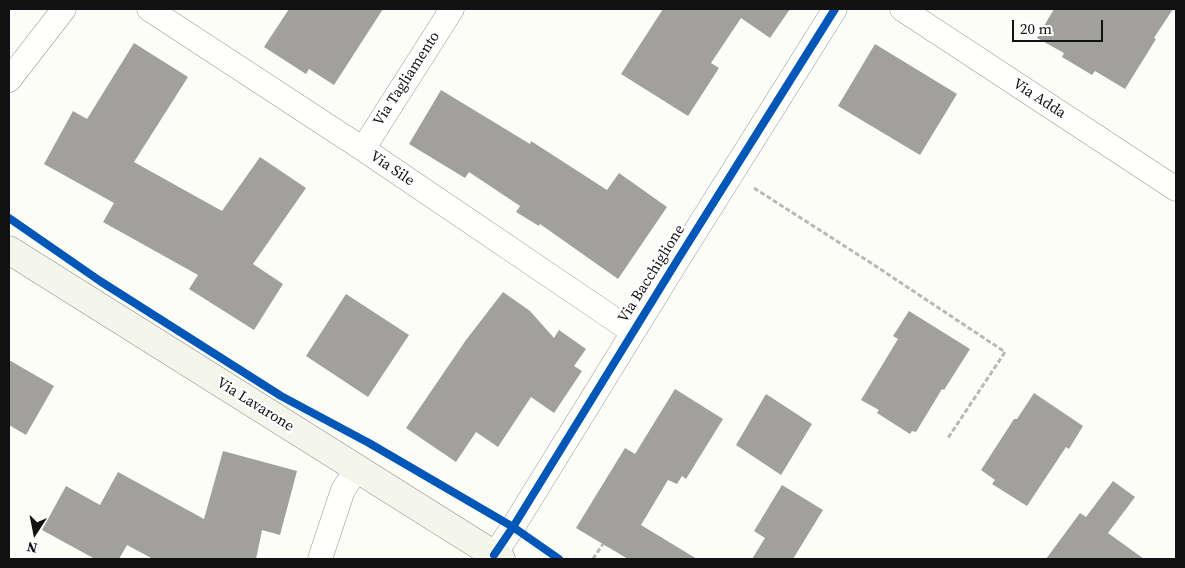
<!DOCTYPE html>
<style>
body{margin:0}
#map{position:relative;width:1185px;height:568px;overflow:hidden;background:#fdfdf7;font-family:"Source Serif 4",serif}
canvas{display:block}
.frame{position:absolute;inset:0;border:10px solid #111;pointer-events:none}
.north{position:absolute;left:10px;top:508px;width:50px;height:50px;-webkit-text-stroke:4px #fff;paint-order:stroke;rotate:191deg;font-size:14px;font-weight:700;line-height:20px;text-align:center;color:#111}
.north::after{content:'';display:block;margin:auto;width:18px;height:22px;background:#111;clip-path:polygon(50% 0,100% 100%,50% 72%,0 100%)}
.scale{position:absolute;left:1012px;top:20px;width:91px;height:22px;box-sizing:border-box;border:2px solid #111;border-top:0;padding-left:6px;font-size:15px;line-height:18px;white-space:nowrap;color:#111;-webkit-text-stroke:4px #fff;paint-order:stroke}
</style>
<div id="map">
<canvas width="1185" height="568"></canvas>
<div class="frame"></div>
<div class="north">N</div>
<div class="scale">20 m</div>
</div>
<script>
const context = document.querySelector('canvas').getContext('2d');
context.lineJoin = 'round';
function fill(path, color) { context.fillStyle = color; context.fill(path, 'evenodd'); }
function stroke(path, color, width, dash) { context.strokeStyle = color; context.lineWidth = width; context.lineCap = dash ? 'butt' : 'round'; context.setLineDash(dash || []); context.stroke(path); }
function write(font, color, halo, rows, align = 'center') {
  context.font = font + ' "Source Serif 4",serif'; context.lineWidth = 5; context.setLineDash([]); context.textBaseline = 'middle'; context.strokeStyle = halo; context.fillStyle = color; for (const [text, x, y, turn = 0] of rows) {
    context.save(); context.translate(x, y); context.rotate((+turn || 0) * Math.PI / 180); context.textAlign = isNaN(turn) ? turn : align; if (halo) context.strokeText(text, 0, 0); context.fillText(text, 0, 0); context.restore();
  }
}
fill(new Path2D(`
 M 289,9 L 383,9 L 334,85 L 309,69 L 306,74 L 264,47 Z
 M 663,9 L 790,9 L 770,38 L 741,18 L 711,63 L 719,68 L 688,116 L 621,74 Z
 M 1054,9 L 1173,9 L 1154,38 L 1156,39 L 1125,89 L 1095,71 L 1092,75 L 1062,57 L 1064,53 L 1037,38 Z
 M 134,43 L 188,77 L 134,162 L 222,211 L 260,157 L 306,188 L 253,264 L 283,284 L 254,330 L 189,289 L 198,275 L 103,222 L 114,203 L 44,164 L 73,111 L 87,119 Z
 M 875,44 L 957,94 L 920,155 L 838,106 Z
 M 441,90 L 530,144 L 531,141 L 607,190 L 619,173 L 667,207 L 618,279 L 540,224 L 539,226 L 516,212 L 520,206 L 469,172 L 465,178 L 409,144 Z
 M 503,292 L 530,311 L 554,338 L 559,330 L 586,349 L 574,366 L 582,371 L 554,413 L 531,397 L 498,447 L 476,432 L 456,462 L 406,428 L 466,340 Z
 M 346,294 L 409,335 L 368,397 L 306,356 Z
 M 909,311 L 970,349 L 944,390 L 942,389 L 916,432 L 912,431 L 910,434 L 877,413 L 879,410 L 861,400 L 898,339 L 893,336 Z
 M 9,360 L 54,386 L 26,435 L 9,425 Z
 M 675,389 L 723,419 L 686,479 L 682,476 L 677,484 L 668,480 L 641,525 L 697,559 L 628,559 L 576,528 L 625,448 L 635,454 Z
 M 1034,393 L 1083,426 L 1069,449 L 1066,447 L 1027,506 L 992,484 L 995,480 L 981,470 L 1014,419 L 1017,419 Z
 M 766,394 L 812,424 L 781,475 L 736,445 Z
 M 223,451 L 297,471 L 280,535 L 262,530 L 256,559 L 153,559 L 127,545 L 119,559 L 95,559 L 42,530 L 66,486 L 100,505 L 118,472 L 204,519 Z
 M 1113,481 L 1135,497 L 1108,533 L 1144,559 L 1046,559 L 1080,513 L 1086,517 Z
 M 782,485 L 823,510 L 793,559 L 752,559 L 765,538 L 754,531 Z`), '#a1a09c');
const street = new Path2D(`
 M 149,9 L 363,149 L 633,332
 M 902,9 L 1176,189
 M 9,80 L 64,9
 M 363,149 L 452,9
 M 494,555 L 513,527 L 680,256 L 835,9
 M 320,559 L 343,490 L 357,469`);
const secondary = new Path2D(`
 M 9,250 L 501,559`);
stroke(street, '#979795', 25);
stroke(secondary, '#8e8e8b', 29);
stroke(new Path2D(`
 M 754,188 L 871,263 L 1005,352 L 948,438
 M 593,559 L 603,544`), '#b9b9b8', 3, [5, 2.5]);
stroke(street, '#fffffe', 24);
stroke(secondary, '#f5f6eb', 28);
stroke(new Path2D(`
 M 9,218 L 100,281 L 281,396 L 369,443 L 513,527 L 559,559
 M 494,555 L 513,527 L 680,256 L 835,9`), '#0057b8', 8);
write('15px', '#111', '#fff', [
 ["Via Tagliamento",407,79,-57],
 ["Via Adda",1039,99,33],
 ["Via Sile",392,169,34],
 ["Via Bacchiglione",652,274,-58],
 ["Via Lavarone",255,405,32]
]);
</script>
